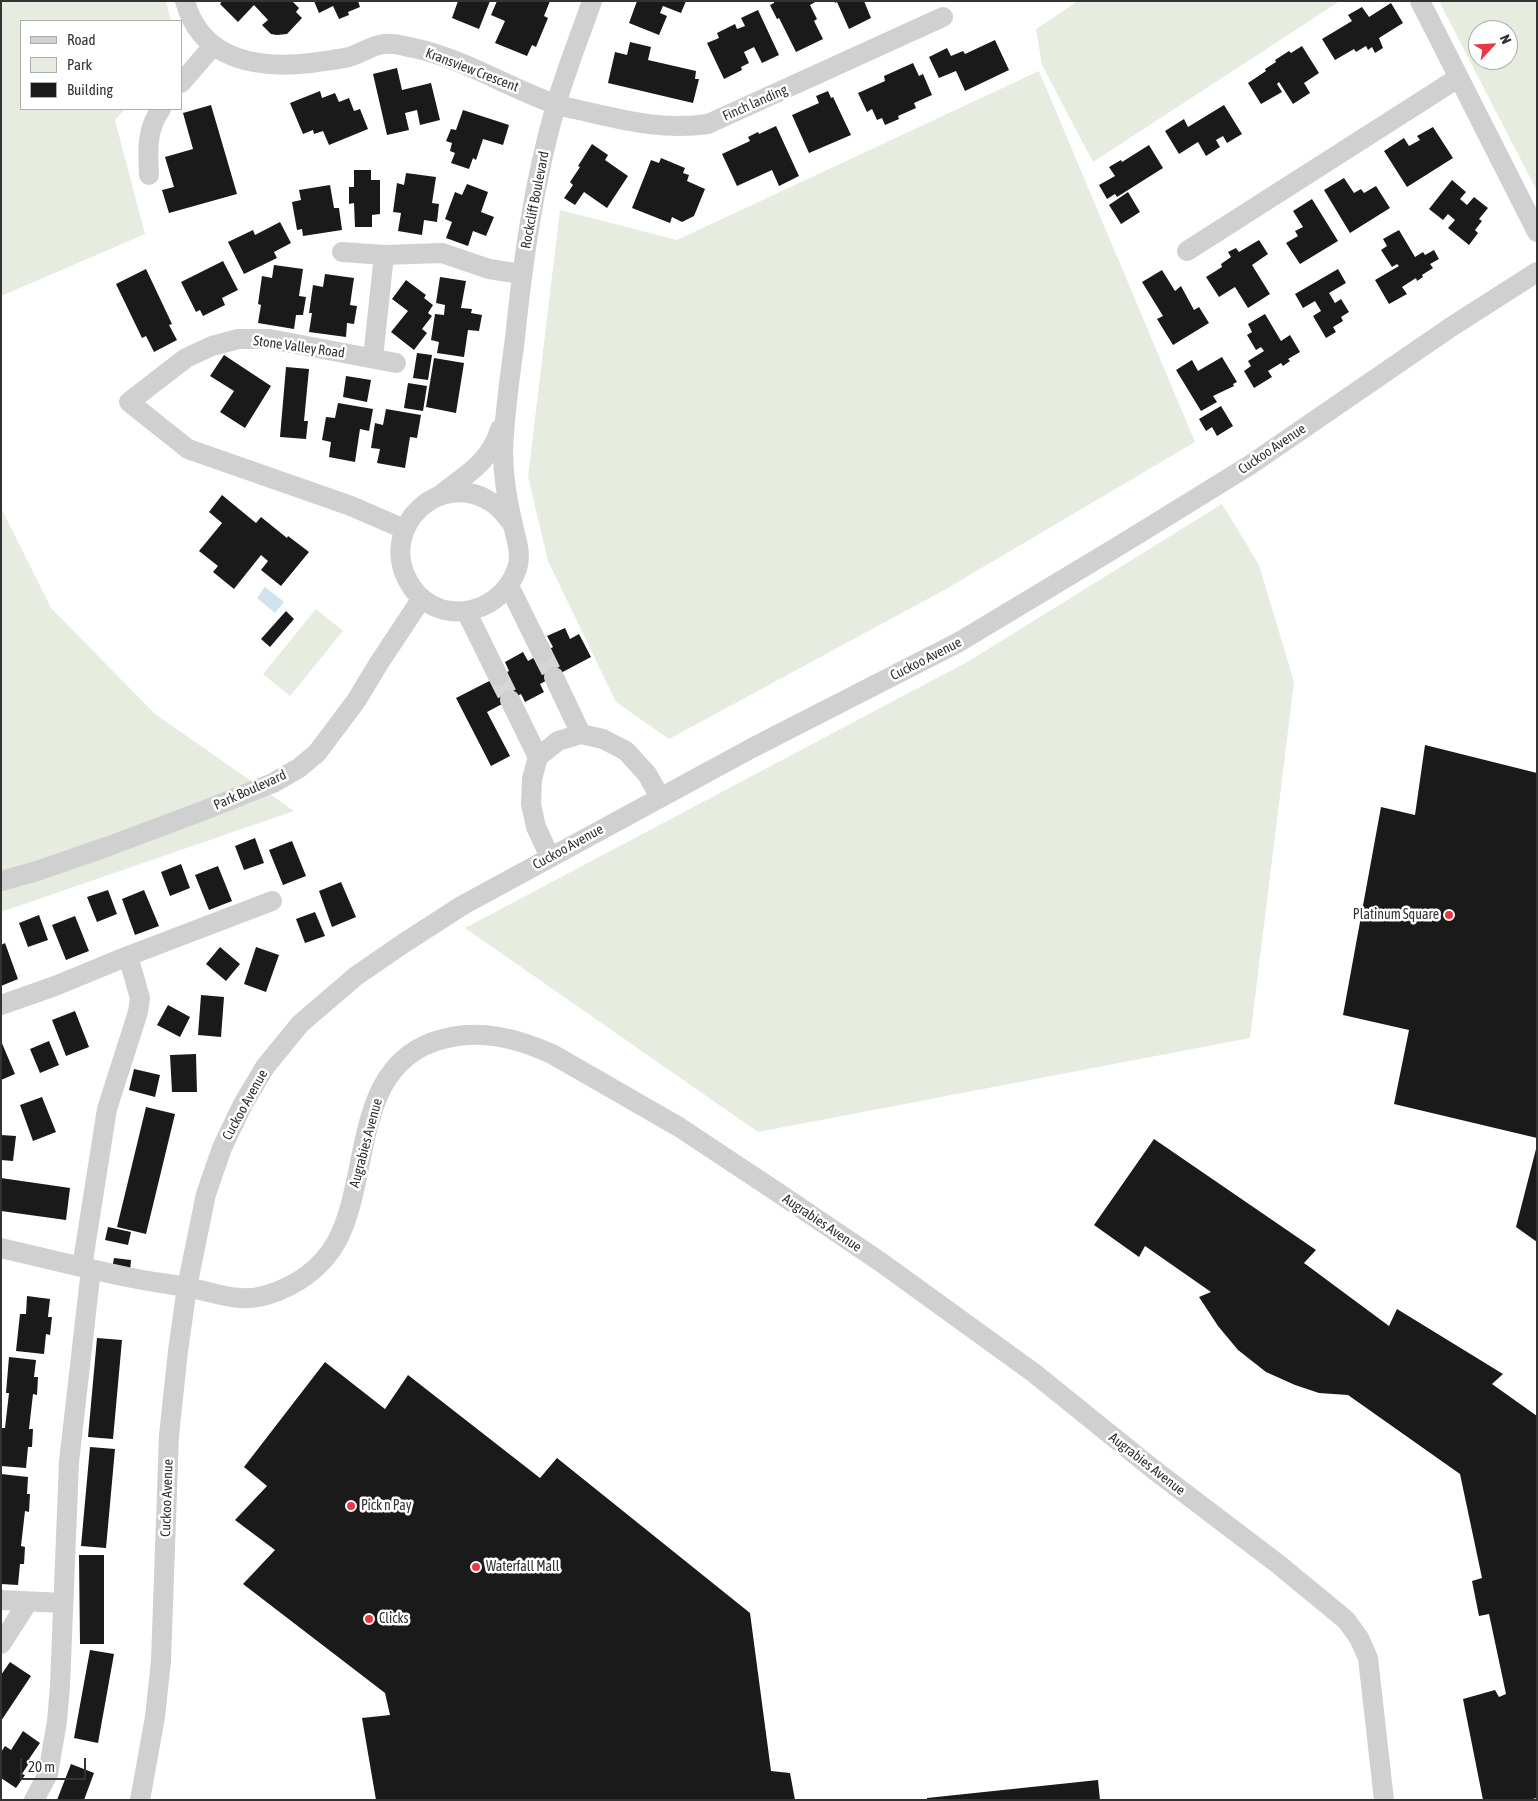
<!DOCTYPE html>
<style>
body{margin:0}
#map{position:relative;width:1538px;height:1801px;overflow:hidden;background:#fff;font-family:"Asap Condensed",sans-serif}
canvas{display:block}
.frame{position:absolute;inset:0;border:2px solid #333;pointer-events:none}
.legend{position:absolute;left:20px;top:20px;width:162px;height:90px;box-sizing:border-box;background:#fff;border:1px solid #adadad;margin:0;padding:6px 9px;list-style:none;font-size:15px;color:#333}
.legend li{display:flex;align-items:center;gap:10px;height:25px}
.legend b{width:25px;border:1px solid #adadad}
.north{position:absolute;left:1468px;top:20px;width:50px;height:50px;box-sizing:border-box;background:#fff;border:1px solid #adadad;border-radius:50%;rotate:65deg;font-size:14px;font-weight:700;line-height:20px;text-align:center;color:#333}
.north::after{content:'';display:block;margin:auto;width:18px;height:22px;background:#e63946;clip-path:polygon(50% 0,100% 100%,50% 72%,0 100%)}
.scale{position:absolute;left:20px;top:1758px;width:66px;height:22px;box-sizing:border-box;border:2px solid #333;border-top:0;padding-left:6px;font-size:15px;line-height:18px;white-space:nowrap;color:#333;-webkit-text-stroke:4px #fff;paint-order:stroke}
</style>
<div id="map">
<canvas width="1538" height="1801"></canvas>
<div class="frame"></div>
<ul class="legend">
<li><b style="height:6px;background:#d0d0d0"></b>Road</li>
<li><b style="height:14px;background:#e6ecdf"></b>Park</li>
<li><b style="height:14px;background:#1a1a1a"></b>Building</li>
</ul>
<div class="north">N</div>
<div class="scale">20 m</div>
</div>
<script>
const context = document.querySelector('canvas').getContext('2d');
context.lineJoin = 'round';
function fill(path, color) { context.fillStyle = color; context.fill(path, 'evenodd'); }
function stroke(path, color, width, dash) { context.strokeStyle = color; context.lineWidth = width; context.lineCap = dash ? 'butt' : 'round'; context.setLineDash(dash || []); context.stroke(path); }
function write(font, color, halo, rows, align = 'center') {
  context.font = font + ' "Asap Condensed",sans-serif'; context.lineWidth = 5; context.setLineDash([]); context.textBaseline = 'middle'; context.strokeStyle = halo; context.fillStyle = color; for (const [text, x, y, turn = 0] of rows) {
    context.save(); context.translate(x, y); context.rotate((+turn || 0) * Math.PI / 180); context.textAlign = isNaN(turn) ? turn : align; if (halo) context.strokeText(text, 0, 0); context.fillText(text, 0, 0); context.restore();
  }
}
fill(new Path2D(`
 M 1,1 L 166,1 L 171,21 L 21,21 L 21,109 L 125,109 L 115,120 L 145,234 L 1,296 Z
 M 1078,1 L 1340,1 L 1093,162 L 1042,65 L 1036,29 Z
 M 1439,1 L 1537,1 L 1537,191 ZM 1478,30 L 1508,30 L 1508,60 L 1478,60 Z
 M 1039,71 L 1195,442 L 946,589 L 669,739 L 616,702 L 548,561 L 528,477 L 560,210 L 677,240 Z
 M 1222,504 L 1259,565 L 1294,682 L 1250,1038 L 758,1132 L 465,928 L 969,661 Z
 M 1,508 L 51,608 L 155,714 L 294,811 L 1,912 Z
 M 316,609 L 343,631 L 290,696 L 263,674 Z`), '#e6ecdf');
fill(new Path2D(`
 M 265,587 L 284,602 L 275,613 L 257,598 Z`), '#cfe2ee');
fill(new Path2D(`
 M 222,1 L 292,1 L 299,8 L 296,12 L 302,18 L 287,34 L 277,35 L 271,34 L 262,25 L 268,20 L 254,5 L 238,22 L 220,4 Z
 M 314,1 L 358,1 L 360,7 L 348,12 L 349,15 L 339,19 L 333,6 L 319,13 Z
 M 458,1 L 490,1 L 479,29 L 452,18 Z
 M 497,1 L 550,1 L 544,16 L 548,18 L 536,47 L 532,45 L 527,56 L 495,43 L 505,21 L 491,15 Z
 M 637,1 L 686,1 L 681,13 L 663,6 L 660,13 L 667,16 L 659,35 L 629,23 Z
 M 774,1 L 817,1 L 810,5 L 817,19 L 814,21 L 823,39 L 796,52 L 779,18 L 777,19 L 770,5 L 774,3 Z
 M 834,1 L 864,1 L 871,18 L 849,29 L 837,2 L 835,3 Z
 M 1391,3 L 1403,23 L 1379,38 L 1383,48 L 1375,53 L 1372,47 L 1368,50 L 1366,46 L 1356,52 L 1354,49 L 1335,60 L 1322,39 L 1352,21 L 1348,15 L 1362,7 L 1369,17 Z
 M 758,10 L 779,55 L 762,63 L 754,47 L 744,52 L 749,63 L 741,67 L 742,70 L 724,79 L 707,43 L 719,38 L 717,33 L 735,24 L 737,29 L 745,26 L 741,18 Z
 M 995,40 L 1009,70 L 965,91 L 956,71 L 939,78 L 929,57 L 947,48 L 951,56 L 963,51 L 965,54 Z
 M 630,42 L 651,47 L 648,60 L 696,71 L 695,79 L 699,79 L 693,103 L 608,83 L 615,52 L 627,55 Z
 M 1302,46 L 1319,73 L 1304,83 L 1310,93 L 1293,104 L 1279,82 L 1277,84 L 1282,92 L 1261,104 L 1248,83 L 1266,71 L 1265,69 L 1276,62 L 1275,60 L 1289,51 L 1291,53 Z
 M 913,63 L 919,76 L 923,74 L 932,95 L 914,103 L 916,108 L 898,116 L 899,119 L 885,125 L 882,118 L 877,120 L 872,109 L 867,112 L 858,93 L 885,81 L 884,76 Z
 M 397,68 L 402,90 L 431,83 L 440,120 L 420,125 L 417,110 L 405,113 L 409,130 L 387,135 L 373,74 Z
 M 320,91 L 322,98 L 335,93 L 339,102 L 349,98 L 354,111 L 360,109 L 368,129 L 329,145 L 323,131 L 314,134 L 313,130 L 303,134 L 290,103 Z
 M 828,91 L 831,98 L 833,97 L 851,135 L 809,153 L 792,115 L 819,103 L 816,96 Z
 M 211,105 L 237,194 L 169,213 L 162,190 L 174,187 L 165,157 L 193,149 L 183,113 Z
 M 1224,105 L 1242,134 L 1227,143 L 1223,136 L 1216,140 L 1220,147 L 1206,156 L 1198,142 L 1179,154 L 1165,131 L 1184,119 L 1188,127 Z
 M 463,110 L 509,125 L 503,145 L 483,139 L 476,160 L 473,158 L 469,169 L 451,163 L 455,153 L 450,151 L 452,143 L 446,141 L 451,129 L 456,130 Z
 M 776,126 L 799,176 L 779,186 L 772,170 L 737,186 L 722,154 L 750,141 L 748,137 L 758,132 L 759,134 Z
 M 1433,127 L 1453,158 L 1407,187 L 1384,151 L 1404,138 L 1409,146 L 1420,140 L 1417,136 Z
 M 592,144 L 608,155 L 605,160 L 628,176 L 607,208 L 584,192 L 575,205 L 564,198 L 573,185 L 570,182 L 580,167 L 578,166 Z
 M 1149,145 L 1163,168 L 1117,197 L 1115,194 L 1107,199 L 1099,185 L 1115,176 L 1109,167 L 1121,160 L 1122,162 Z
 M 661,158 L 685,168 L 683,173 L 689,175 L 687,181 L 705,189 L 694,216 L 682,222 L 672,217 L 670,223 L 632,208 L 651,160 L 659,163 Z
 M 354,170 L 371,170 L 371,180 L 380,180 L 380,214 L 372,215 L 372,227 L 355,227 L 354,203 L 349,204 L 349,187 L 354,187 Z
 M 406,173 L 436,177 L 432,203 L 439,204 L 437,222 L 424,220 L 422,235 L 398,231 L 401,213 L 393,212 L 397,183 L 404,185 Z
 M 1344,178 L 1354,193 L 1361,189 L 1364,193 L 1376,186 L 1390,208 L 1350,233 L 1324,190 Z
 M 1452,180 L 1466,192 L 1460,199 L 1467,205 L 1474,197 L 1488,208 L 1479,219 L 1482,221 L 1475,230 L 1478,233 L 1469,245 L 1448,228 L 1455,220 L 1448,214 L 1443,220 L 1429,209 Z
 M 467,184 L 488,192 L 481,212 L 494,217 L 486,236 L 473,231 L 468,246 L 446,238 L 452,222 L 445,219 L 455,192 L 462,195 Z
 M 330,185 L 334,208 L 339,208 L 342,230 L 303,236 L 302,229 L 297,230 L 292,202 L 301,200 L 299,190 Z
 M 1128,192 L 1140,212 L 1121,224 L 1109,205 Z
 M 1312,199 L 1338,241 L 1300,264 L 1286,243 L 1298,236 L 1295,231 L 1303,227 L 1293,211 Z
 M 280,222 L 291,243 L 274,252 L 277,258 L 244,274 L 228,242 L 253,230 L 255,235 Z
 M 1399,230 L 1415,257 L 1423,252 L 1425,255 L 1434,250 L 1439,259 L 1430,264 L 1433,268 L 1422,275 L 1423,277 L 1417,281 L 1416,278 L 1402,287 L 1407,294 L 1389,304 L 1375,280 L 1399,266 L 1397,264 L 1392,267 L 1381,250 L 1387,246 L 1383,239 Z
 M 1259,240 L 1268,254 L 1252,265 L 1270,294 L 1248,308 L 1235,287 L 1219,297 L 1206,277 L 1222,267 L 1221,264 L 1231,257 L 1228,252 L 1236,248 L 1239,252 Z
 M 223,261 L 238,290 L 222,298 L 225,305 L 203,316 L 200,310 L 196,312 L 181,282 Z
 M 274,265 L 303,269 L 299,296 L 306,297 L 303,315 L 296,315 L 294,329 L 258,323 L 261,305 L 258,304 L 262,276 L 272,278 Z
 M 146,269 L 172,324 L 169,325 L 177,340 L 154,352 L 146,336 L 142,338 L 116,284 Z
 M 1338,269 L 1346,283 L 1329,293 L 1335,303 L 1341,299 L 1349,312 L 1341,317 L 1343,321 L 1333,327 L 1336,332 L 1326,338 L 1313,316 L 1321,311 L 1315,301 L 1303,308 L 1295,294 Z
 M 1162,270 L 1175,291 L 1181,286 L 1194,310 L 1199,307 L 1209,323 L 1173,345 L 1157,319 L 1163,316 L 1142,282 Z
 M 325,274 L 354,278 L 350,305 L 357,306 L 354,324 L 347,323 L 346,337 L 309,332 L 312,313 L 309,313 L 313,285 L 323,287 Z
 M 440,277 L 466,281 L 461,308 L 472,309 L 471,313 L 482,315 L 479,331 L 468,330 L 464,357 L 437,353 L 439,342 L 431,340 L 435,314 L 444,315 L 445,305 L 436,303 Z
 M 406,280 L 426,295 L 424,298 L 433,305 L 428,313 L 432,316 L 422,329 L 427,333 L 414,350 L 391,332 L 408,311 L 392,299 Z
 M 1265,314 L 1281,341 L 1290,335 L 1300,352 L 1288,359 L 1290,361 L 1283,366 L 1281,363 L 1268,371 L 1272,377 L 1254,388 L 1244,371 L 1251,366 L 1248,361 L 1264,351 L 1261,347 L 1256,350 L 1247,335 L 1252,332 L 1248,324 Z
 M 417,353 L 432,355 L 428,380 L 413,378 Z
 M 224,355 L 271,386 L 245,428 L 220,412 L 234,391 L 210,376 Z
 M 1222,357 L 1237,382 L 1233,384 L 1234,386 L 1213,396 L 1217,402 L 1201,411 L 1176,370 L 1192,360 L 1198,371 Z
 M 434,358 L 464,363 L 456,413 L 426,407 Z
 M 286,367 L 309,369 L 304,421 L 308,421 L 306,439 L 280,437 Z
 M 346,376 L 371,380 L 367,402 L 343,397 Z
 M 408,383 L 427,386 L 423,411 L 404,408 Z
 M 338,403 L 373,409 L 369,431 L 360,429 L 355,462 L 329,457 L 331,442 L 322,440 L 326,417 L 335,418 Z
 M 1221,406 L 1233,426 L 1217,436 L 1212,427 L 1206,431 L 1199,419 Z
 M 386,409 L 421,415 L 417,438 L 410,437 L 405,468 L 377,463 L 380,449 L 371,448 L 375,423 L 383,425 Z
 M 222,495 L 256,523 L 261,517 L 287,538 L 288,536 L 309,552 L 281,586 L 261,570 L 268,561 L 261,555 L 234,589 L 213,572 L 218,566 L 199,551 L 222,523 L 209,512 Z
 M 286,611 L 294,619 L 270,647 L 261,639 Z
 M 565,628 L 570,639 L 579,634 L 591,657 L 540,684 L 544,692 L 525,702 L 521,694 L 487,712 L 510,756 L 491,766 L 456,698 L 509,671 L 505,662 L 523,652 L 528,661 L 553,647 L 547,636 Z
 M 1425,745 L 1537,773 L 1537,1138 L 1394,1104 L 1409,1030 L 1343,1015 L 1381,807 L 1415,815 Z
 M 255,838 L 264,863 L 244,870 L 235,846 Z
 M 292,841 L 306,876 L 283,885 L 269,850 Z
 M 181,864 L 190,888 L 170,896 L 161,872 Z
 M 218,866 L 232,901 L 209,910 L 195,875 Z
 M 341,882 L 356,917 L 332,927 L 319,891 Z
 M 108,890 L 117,914 L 97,922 L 87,897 Z
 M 144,890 L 159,926 L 135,935 L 122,899 Z
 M 315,912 L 325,936 L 305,943 L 296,919 Z
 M 39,915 L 48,940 L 28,947 L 19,923 Z
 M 75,916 L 89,951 L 66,960 L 52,925 Z
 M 5,943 L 18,979 L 1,986 L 1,945 Z
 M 220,947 L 240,964 L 226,981 L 206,964 Z
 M 256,947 L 279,955 L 266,992 L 244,984 Z
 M 201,995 L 224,997 L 221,1037 L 198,1035 Z
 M 168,1005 L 190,1017 L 180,1037 L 157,1025 Z
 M 75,1011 L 89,1047 L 66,1056 L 52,1020 Z
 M 1,1041 L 15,1074 L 1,1080 Z
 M 49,1041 L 59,1065 L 40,1073 L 30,1049 Z
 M 196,1054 L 197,1092 L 172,1092 L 170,1055 Z
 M 134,1069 L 160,1075 L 155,1097 L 129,1090 Z
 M 42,1097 L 56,1132 L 33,1141 L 20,1105 Z
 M 146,1107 L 175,1114 L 146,1234 L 117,1227 Z
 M 1,1135 L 16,1136 L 13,1161 L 1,1160 Z
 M 1154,1139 L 1316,1250 L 1304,1263 L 1389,1326 L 1397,1309 L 1503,1374 L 1492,1384 L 1537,1416 L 1537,1798 L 1528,1800 L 1483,1800 L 1463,1699 L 1495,1690 L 1499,1697 L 1506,1694 L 1489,1614 L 1479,1616 L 1472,1581 L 1482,1578 L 1460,1474 L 1348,1395 L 1319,1393 L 1295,1385 L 1266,1372 L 1238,1350 L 1218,1326 L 1199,1297 L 1211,1292 L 1145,1246 L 1139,1257 L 1094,1225 Z
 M 1536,1149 L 1537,1149 L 1537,1242 L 1516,1227 Z
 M 1,1178 L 70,1188 L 66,1220 L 1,1211 Z
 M 108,1227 L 131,1232 L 128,1245 L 105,1240 Z
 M 114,1258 L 131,1260 L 130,1272 L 112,1269 Z
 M 27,1296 L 50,1299 L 48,1317 L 52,1317 L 50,1335 L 46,1334 L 44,1354 L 16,1351 L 20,1314 L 26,1314 Z
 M 97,1338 L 122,1340 L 113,1439 L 88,1437 Z
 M 9,1357 L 36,1360 L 34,1377 L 38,1377 L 37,1395 L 33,1394 L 29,1429 L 33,1429 L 32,1447 L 28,1447 L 26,1468 L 1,1466 L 2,1428 L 5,1428 L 9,1393 L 6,1393 Z
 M 325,1362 L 385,1409 L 408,1375 L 540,1478 L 557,1458 L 750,1613 L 771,1771 L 790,1773 L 795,1800 L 376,1800 L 362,1718 L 390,1715 L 385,1693 L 243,1584 L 275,1550 L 235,1520 L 267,1486 L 244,1467 Z
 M 90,1447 L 115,1449 L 106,1548 L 81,1546 Z
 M 1,1474 L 28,1477 L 27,1494 L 30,1494 L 29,1512 L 25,1511 L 21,1546 L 25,1547 L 24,1564 L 20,1564 L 18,1585 L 1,1584 Z
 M 79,1555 L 104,1555 L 104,1644 L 80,1644 Z
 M 90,1650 L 114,1654 L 98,1743 L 74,1738 Z
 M 10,1662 L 31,1676 L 1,1721 L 1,1675 Z
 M 23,1731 L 40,1743 L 29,1759 L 31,1760 L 22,1774 L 25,1775 L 16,1788 L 1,1778 L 1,1752 L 5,1746 L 11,1750 Z
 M 71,1764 L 94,1773 L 84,1800 L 57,1800 Z
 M 1098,1780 L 1100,1800 L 927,1800 L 927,1798 Z`), '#1a1a1a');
stroke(new Path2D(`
 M 542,653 L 554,677
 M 498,676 L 510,700`), '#d6d6d6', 20, [20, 10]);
stroke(new Path2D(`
 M 185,1 C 201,61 258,69 311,63 C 323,61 337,60 349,57 C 363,53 376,42 392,44 C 399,44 407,47 414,48 C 464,59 507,87 555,104 C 567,108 580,110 592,113 C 631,122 668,130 708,124 L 943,17
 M 1420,1 L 1537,232
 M 181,83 L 213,46
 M 149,175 C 148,150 146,130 161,109
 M 1187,251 L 1458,78
 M 342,252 L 384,255 L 442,253 L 489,269 L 521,274
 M 373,358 L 384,255
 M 396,363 L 270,339 L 238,339 L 212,346 L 186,358 L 129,402 L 188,449 L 351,506 L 404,529
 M 439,496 C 465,475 490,463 500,429
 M 513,525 C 506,516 501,508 491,502 C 441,469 380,525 407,579 C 431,628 499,619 517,569 C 522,553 516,540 513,525 C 506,496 501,463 504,434 C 506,402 511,370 515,338 C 523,260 534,181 556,105 C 566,70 580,36 592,1
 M 509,586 L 542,653
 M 466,611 L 498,676
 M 554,677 L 581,734
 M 510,700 L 538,757
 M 550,857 L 536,827 L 531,804 L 532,779 L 538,757 L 558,741 L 581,734 L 603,739 L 626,751 L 647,774 L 660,797
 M 1,881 L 37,871 L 109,846 L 205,810 L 273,783 L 299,768 L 317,753 L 356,701 L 379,663 L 422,598
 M 1,1005 L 55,986 L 128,956 L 272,901
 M 1,1248 C 47,1259 92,1270 137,1279 C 153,1282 170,1284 186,1287 C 214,1292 238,1304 267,1295 C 296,1286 322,1268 337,1241 C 372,1175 351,1062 443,1039 C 481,1029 516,1038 552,1054 L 679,1127 L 780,1194 L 882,1263 L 1034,1373 L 1153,1469 L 1278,1564 L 1346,1620 L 1359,1638 L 1368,1658 L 1384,1800
 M 82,1267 L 107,1109 L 138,1012 L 140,998 L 128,956
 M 1,1600 L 63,1603
 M 1,1644 L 28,1602
 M 34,1800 L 48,1774 L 57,1721 L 60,1686 L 69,1462 L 91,1269
 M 140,1800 L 155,1717 L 161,1661 L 169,1435 L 178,1351 L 187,1287 L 206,1194 L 222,1148 L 243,1104 L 265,1067 L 300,1024 L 356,976 L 404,943 L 463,905 L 752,748 L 959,642 L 1122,544 L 1250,465 L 1451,327 L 1537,272`), '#d0d0d0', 20);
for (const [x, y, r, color] of [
 [1449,915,5,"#e63946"],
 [351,1506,5,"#e63946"],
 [476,1567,5,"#e63946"],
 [369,1619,5,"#e63946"]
]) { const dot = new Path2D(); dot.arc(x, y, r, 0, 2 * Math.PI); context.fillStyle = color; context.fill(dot); stroke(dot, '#fff', 2); }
write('14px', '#333', '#fff', [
 ["Kransview Crescent",472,70,21],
 ["Finch landing",755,103,-24],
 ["Rockcliff Boulevard",535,200,-79],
 ["Stone Valley Road",299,347,8],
 ["Cuckoo Avenue",1272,449,-34],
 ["Cuckoo Avenue",926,659,-27],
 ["Park Boulevard",250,790,-24],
 ["Cuckoo Avenue",568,847,-29],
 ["Cuckoo Avenue",245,1105,-61],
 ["Augrabies Avenue",366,1143,-75],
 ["Augrabies Avenue",822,1223,34],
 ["Augrabies Avenue",1147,1464,38],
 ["Cuckoo Avenue",167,1498,-88]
]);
write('14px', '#333', '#fff', [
 ["Platinum Square",1439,915,"right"],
 ["Pick n Pay",361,1506],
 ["Waterfall Mall",486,1567],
 ["Clicks",379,1619]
], 'left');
</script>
